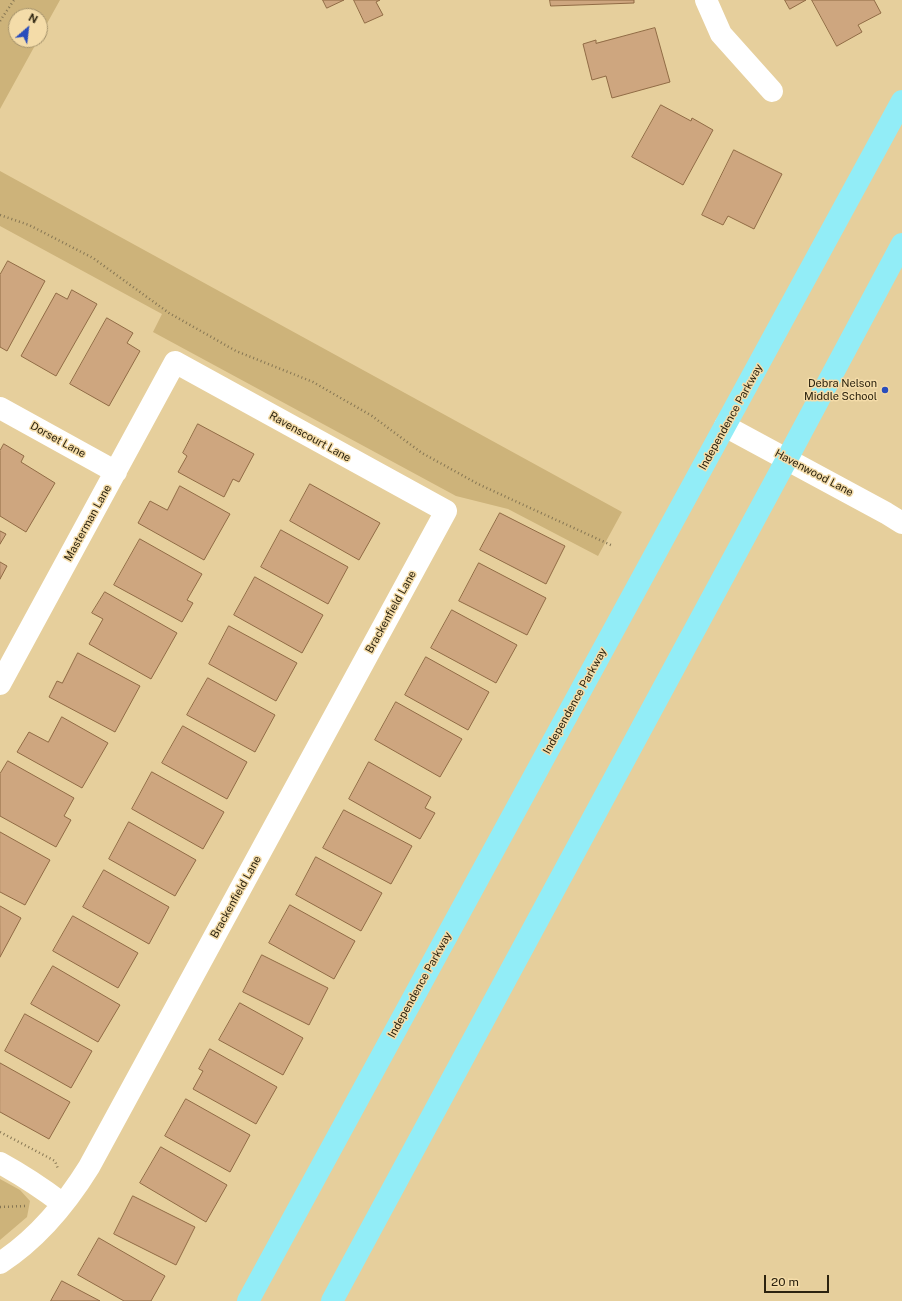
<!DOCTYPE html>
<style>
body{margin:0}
#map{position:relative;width:902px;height:1301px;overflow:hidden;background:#e6cf9c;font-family:"Public Sans",sans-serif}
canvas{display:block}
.north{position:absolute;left:8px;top:8px;width:40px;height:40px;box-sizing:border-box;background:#f4dca9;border:1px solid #a4926b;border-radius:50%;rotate:28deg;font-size:11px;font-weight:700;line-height:16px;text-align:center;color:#2c230f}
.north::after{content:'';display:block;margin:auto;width:14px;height:18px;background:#294dbc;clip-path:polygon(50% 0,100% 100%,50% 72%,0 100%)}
.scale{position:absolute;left:764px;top:1275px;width:65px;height:18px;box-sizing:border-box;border:2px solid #2c230f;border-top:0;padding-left:5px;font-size:12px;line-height:14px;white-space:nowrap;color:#2c230f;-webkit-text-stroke:3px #f4dca9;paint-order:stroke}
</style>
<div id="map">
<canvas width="902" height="1301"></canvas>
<div class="north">N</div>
<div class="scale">20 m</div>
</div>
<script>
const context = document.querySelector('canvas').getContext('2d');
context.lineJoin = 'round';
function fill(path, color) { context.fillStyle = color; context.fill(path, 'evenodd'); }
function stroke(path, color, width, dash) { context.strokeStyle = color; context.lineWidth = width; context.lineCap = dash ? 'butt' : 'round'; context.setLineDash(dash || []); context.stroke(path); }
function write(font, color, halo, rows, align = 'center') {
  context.font = font + ' "Public Sans",sans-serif'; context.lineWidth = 3; context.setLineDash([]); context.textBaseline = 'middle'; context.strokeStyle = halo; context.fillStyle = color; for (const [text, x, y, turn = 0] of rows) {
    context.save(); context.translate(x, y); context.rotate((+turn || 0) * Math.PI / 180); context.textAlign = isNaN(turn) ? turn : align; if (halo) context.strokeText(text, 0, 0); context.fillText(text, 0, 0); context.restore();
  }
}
fill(new Path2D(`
 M 0,0 L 60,0 L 40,36 L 40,16 L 16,16 L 16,40 L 38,40 L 0,109 Z
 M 0,171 L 622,512 L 598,556 L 508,509 L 456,496 L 153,332 L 162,314 L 0,226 Z
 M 0,1179 L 20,1190 L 30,1201 L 27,1217 L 0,1240 Z`), '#cdb37a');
const building = new Path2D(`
 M 323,0 L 344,0 L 327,8 Z
 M 354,0 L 380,0 L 376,2 L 383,15 L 365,23 Z
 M 550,0 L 634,0 L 634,3 L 551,6 Z
 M 785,0 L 806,0 L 790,9 Z
 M 812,0 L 874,0 L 881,13 L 858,25 L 862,32 L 837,46 Z
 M 655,28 L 670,82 L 612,98 L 606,76 L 592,80 L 583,44 L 596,40 L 596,43 Z
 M 661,105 L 691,121 L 692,118 L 713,130 L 683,185 L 632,157 Z
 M 734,150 L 782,174 L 754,229 L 728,216 L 723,225 L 702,215 Z
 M 8,261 L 45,281 L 7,351 L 0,347 L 0,275 Z
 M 72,290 L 97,304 L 56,376 L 21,356 L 56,293 L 67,299 Z
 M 107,318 L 133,333 L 127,343 L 140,351 L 109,406 L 70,384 Z
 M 198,424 L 254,454 L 239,482 L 233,479 L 224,497 L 178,472 L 187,456 L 183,453 Z
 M 4,444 L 24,456 L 21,462 L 55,483 L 26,532 L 0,516 L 0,451 Z
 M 310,484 L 380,523 L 359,560 L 290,521 Z
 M 180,486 L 230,514 L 204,560 L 138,523 L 150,501 L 167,510 Z
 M 500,513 L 565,546 L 546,584 L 480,550 Z
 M 281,530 L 348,567 L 328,604 L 261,567 Z
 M 0,531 L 6,534 L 0,544 Z
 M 140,539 L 202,574 L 187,600 L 193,603 L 182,622 L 114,585 Z
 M 0,562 L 7,566 L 0,579 Z
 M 479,563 L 546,598 L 527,635 L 459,601 Z
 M 255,577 L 323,615 L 302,653 L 234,615 Z
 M 105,592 L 177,633 L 151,679 L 89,644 L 103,619 L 92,613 Z
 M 452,610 L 517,645 L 496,683 L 431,648 Z
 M 229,626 L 297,663 L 276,701 L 209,664 Z
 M 78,653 L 140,686 L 115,732 L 49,697 L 57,681 L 62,683 Z
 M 426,657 L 489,692 L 468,730 L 405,695 Z
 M 208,678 L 275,715 L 255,752 L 187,715 Z
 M 396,702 L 462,739 L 440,777 L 375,740 Z
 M 62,717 L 108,743 L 82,788 L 17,752 L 29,732 L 48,742 Z
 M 183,726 L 247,762 L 227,799 L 162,763 Z
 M 8,761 L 74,798 L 64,816 L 71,820 L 56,847 L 0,816 L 0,774 Z
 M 369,762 L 431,797 L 425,808 L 435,813 L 420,839 L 349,799 Z
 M 152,772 L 224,812 L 203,849 L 132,809 Z
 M 344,810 L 412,846 L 391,884 L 323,848 Z
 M 129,822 L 196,860 L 175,896 L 109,859 Z
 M 0,832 L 50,860 L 25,905 L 0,892 Z
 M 316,857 L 382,893 L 361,931 L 296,895 Z
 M 104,870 L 169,907 L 149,944 L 83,907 Z
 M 290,905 L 355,941 L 334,979 L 269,943 Z
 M 0,906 L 21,918 L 0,957 Z
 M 73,916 L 138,953 L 118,988 L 53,951 Z
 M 262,955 L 328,988 L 309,1025 L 243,992 Z
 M 53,966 L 120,1005 L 98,1042 L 31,1004 Z
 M 240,1003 L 303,1038 L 283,1075 L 219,1040 Z
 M 25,1014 L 92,1051 L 71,1088 L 5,1051 Z
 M 210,1049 L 277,1087 L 256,1124 L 193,1089 L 203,1071 L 199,1069 Z
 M 0,1063 L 70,1102 L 49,1139 L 0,1112 Z
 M 186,1099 L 250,1135 L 230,1172 L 165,1136 Z
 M 161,1147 L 227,1185 L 206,1222 L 140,1183 Z
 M 133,1196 L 195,1227 L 176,1265 L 114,1234 Z
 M 99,1238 L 165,1276 L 151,1301 L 124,1301 L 78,1275 Z
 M 62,1281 L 100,1301 L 51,1301 Z`);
fill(building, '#cea67f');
stroke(building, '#906b45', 1);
stroke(new Path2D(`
 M 0,21 L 14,0
 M 0,215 L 29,225 L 93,258 L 169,313 L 236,351 L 313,382 L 372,416 L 422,453 L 478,484 L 613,546
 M 0,1132 L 55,1161 L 58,1169
 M 0,1207 L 25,1206`), '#867653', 2.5, [1, 3]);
stroke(new Path2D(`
 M 706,0 L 721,34 L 772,91
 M 0,408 L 116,472
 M 725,426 L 886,513 L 902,523
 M 0,684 L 175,362 L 446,511 L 89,1167 C 66,1204 37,1239 0,1263
 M 0,1163 C 22,1175 43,1189 63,1204`), '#fff', 22);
stroke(new Path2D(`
 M 248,1301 L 902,101
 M 332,1301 L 787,459 L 902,244`), '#92edf7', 22);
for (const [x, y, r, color] of [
 [885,390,4,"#294dbc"]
]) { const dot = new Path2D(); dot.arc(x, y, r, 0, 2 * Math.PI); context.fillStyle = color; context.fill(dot); stroke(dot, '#f4dca9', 1.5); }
write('11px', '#2c230f', '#f4dca9', [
 ["Debra Nelson",877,384],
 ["Middle School",877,397]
], 'right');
write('11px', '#2c230f', '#f4dca9', [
 ["Independence Parkway",731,417,-61],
 ["Ravenscourt Lane",310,437,29],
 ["Dorset Lane",58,440,29],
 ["Havenwood Lane",814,473,28],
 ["Masterman Lane",88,523,-61],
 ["Brackenfield Lane",391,612,-61],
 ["Independence Parkway",575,701,-61],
 ["Brackenfield Lane",236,897,-61],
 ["Independence Parkway",420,985,-61]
]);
</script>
